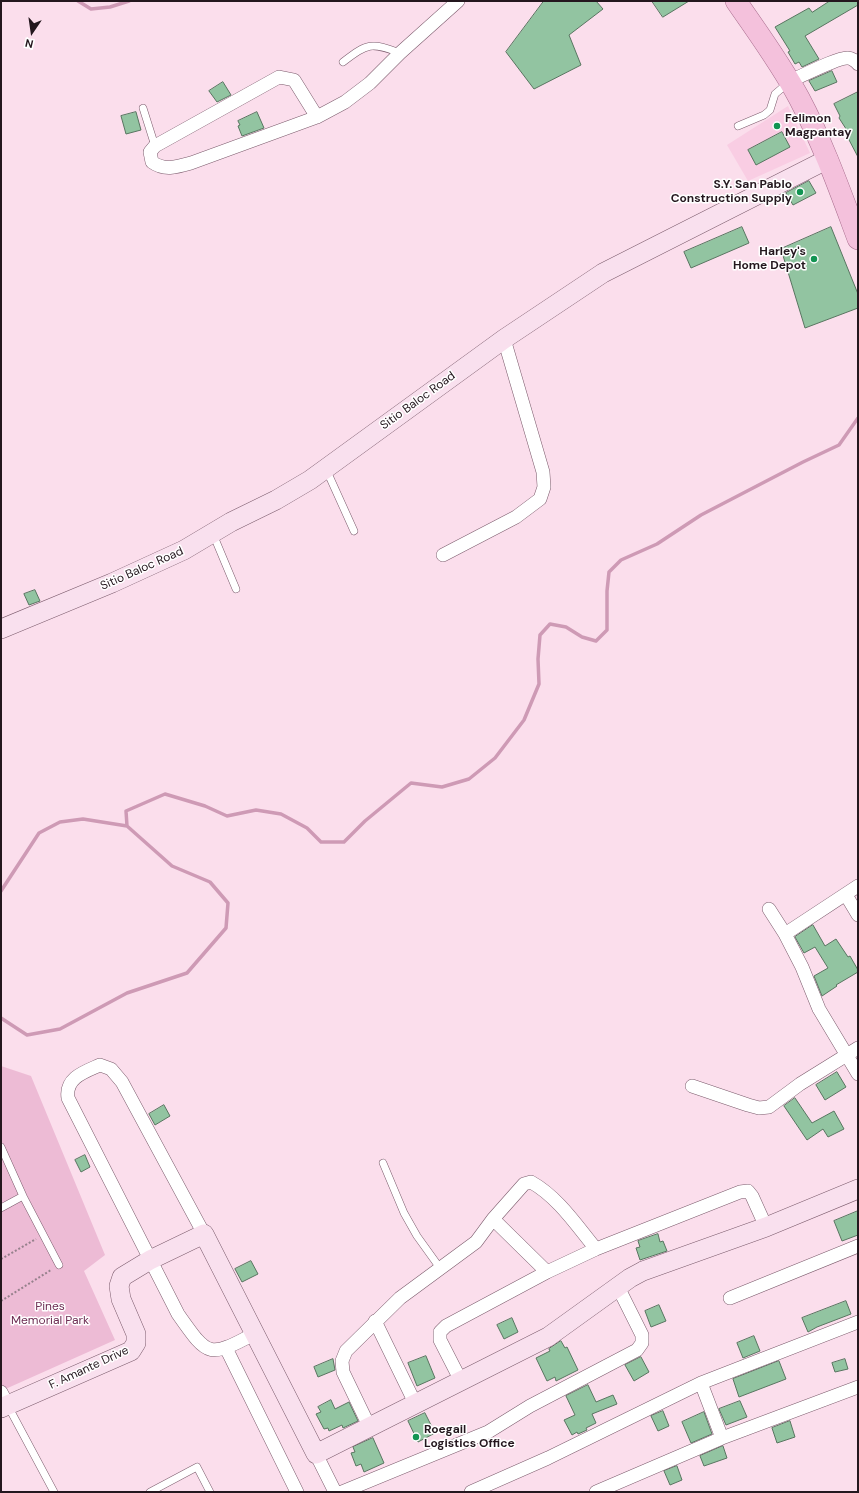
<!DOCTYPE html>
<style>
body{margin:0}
#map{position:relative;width:859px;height:1493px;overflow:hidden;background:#fbdeec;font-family:"DM Sans",sans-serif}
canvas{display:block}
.frame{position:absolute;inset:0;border:2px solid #24171e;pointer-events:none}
.north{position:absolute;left:12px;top:12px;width:40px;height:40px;-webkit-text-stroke:3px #fff;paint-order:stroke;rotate:193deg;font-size:11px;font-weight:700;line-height:16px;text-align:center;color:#24171e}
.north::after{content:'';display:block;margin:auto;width:14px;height:18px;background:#24171e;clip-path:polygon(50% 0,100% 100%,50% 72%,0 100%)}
</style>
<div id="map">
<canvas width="859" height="1493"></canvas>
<div class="frame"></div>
<div class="north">N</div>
</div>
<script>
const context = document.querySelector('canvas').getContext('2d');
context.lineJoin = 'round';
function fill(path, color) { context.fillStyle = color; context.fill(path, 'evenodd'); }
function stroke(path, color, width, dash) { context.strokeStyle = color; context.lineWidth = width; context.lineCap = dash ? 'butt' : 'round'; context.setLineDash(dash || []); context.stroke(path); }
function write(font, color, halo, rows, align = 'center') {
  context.font = font + ' "DM Sans",sans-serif'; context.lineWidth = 3; context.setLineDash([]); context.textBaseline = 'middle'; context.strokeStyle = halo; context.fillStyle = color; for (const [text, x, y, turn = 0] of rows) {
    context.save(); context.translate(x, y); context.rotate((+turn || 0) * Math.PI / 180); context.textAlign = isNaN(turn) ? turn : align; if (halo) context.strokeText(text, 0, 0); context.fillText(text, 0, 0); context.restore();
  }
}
fill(new Path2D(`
 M 788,106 L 810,153 L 748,181 L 727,145 Z`), '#f9cde3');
fill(new Path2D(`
 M 1,1066 L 31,1076 L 105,1255 L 84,1271 L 115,1340 L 1,1391 Z`), '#edbbd5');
stroke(new Path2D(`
 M 78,1 L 91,9 L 110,7 L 129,1
 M 127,826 L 126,811 L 165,794 L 205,806 L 227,816 L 256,810 L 281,814 L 307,828 L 321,842 L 344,842 L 365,821 L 411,783 L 442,787 L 469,779 L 495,758 L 524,720 L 539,684 L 538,659 L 540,635 L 550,624 L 566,627 L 582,637 L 596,641 L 607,630 L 607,591 L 609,572 L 621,560 L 657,544 L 701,515 L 803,462 L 839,445 L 858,418
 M 1,891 L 39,833 L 60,822 L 83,819 L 127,826 L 172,866 L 210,882 L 228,903 L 226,928 L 187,973 L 127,993 L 60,1029 L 27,1035 L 1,1018`), '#ce9ab5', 3.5);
const building = new Path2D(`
 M 544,1 L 596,1 L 603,9 L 569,35 L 581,65 L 534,89 L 506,52 Z
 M 652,1 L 689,1 L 663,17 Z
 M 830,1 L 858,1 L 858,5 L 805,36 L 819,59 L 802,67 L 799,62 L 795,64 L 788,52 L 790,51 L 775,27 L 809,8 L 812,12 Z
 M 832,71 L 837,82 L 815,91 L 809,81 Z
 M 223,82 L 231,95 L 217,102 L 209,91 Z
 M 858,92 L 858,157 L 847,136 L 850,135 L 839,118 L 840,116 L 834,104 Z
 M 136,112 L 141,130 L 126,134 L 121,116 Z
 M 257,112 L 264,128 L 242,136 L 238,126 L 240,125 L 238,121 Z
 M 782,132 L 790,147 L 756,165 L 748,150 Z
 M 809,181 L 816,193 L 793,205 L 786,193 Z
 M 742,227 L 749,243 L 691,268 L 684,252 Z
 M 831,227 L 858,294 L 858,308 L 805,328 L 781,249 Z
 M 35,590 L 40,601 L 29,605 L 24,594 Z
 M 813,925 L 825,946 L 836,939 L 848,957 L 850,956 L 858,970 L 858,972 L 836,985 L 837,986 L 822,996 L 814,976 L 828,968 L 815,947 L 804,953 L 795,937 Z
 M 837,1072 L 846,1087 L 825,1100 L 816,1085 Z
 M 795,1098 L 812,1123 L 834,1111 L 844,1129 L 828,1137 L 823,1129 L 807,1140 L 784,1106 Z
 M 164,1105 L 170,1116 L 155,1125 L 149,1114 Z
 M 85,1155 L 90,1167 L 81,1172 L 75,1160 Z
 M 858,1211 L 858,1235 L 842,1241 L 834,1221 Z
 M 658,1234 L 660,1242 L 663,1241 L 667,1251 L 640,1260 L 636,1248 L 640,1247 L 638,1241 Z
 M 251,1261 L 258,1274 L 242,1282 L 235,1269 Z
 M 846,1301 L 851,1314 L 817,1327 L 808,1332 L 802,1318 Z
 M 659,1305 L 666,1321 L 651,1327 L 645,1311 Z
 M 512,1318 L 518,1332 L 504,1339 L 497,1325 Z
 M 754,1336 L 760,1351 L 743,1358 L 737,1343 Z
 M 561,1341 L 565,1348 L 567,1347 L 578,1370 L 556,1381 L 555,1377 L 547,1381 L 536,1358 L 550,1351 L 549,1349 Z
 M 426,1356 L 435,1378 L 417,1386 L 408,1363 Z
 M 641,1357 L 649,1372 L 634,1381 L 625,1365 Z
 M 333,1359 L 335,1370 L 318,1377 L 314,1367 Z
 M 845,1359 L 848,1369 L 835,1372 L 832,1363 Z
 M 779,1361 L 786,1379 L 739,1397 L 733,1379 Z
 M 588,1385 L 596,1402 L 613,1395 L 617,1404 L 592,1414 L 596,1423 L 586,1428 L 587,1430 L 578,1434 L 577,1432 L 572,1435 L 564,1420 L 575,1415 L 566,1396 Z
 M 331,1400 L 335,1409 L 349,1402 L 358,1421 L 343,1428 L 342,1425 L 329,1431 L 328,1428 L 324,1429 L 316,1414 L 321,1412 L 318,1407 Z
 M 740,1401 L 747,1417 L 726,1425 L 719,1409 Z
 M 663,1411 L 669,1426 L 658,1431 L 651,1416 Z
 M 704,1412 L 712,1434 L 691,1443 L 682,1422 Z
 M 425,1413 L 435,1433 L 418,1442 L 408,1421 Z
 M 790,1421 L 795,1437 L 777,1443 L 772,1428 Z
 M 373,1438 L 384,1463 L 364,1472 L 361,1464 L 356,1466 L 351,1453 L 355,1452 L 353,1447 Z
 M 723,1446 L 727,1458 L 704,1466 L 700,1456 Z
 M 677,1466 L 682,1480 L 670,1485 L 664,1471 Z`);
fill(building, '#92c4a1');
stroke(building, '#587560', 1);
const lane = new Path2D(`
 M 343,62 C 368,43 371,42 400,53
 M 143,108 L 155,146
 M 738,126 L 764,115 L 770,110 L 775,94 L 788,83
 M 326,469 L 354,531
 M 213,534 L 236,589
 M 1,1147 L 23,1196 L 59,1265
 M 383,1163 L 404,1213 L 417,1236 L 440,1268
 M 1,1208 L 23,1196
 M 8,1406 L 54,1492
 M 150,1492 L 197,1467 L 210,1492`);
const street = new Path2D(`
 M 790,81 C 800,77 838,57 848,58 C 851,58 856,61 858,64
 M 317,117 L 294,80 L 279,77 L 155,146 L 150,152 L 152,162 C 164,171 177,167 191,163 L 317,117 L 345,102 L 370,83 L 400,53 L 458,1
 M 443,555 L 516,517 L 540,499 L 544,487 L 543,472 L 504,339
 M 846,895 L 858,915
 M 769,909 L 785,934 L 802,967 L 819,1009 L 858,1074
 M 785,934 L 858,886
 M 692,1086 L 748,1105 L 759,1108 L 769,1107 L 800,1084 L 858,1048
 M 493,1219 L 547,1272
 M 204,1234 L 122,1082 L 111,1069 L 100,1065 C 84,1072 65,1078 68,1098 L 178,1314 C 209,1358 208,1358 256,1333
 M 730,1298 L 858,1246
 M 375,1321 L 415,1403
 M 226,1348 L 297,1492
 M 461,1381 L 440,1340 L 440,1332 L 446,1326 L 547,1272 L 596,1249 L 740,1192 L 748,1191 L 752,1196 L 766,1227
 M 701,1383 L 722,1438
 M 1,1392 L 8,1405
 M 369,1426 L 343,1372 L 342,1361 L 346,1351 L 400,1298 L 476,1242 L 493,1219 L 524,1184 L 531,1182 C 558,1197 577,1226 596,1249
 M 316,1454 L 335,1492
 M 342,1492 L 488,1432 L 530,1406 L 637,1350 L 642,1343 L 642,1335 L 618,1287
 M 471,1492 L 548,1458 L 701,1383 L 858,1322
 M 596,1492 L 722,1438 L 858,1387`);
const secondary = new Path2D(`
 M 1,629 L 112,583 L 184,550 L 231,522 L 276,500 L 310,480 L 504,339 L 603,273 L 828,159
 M 1,1408 L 131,1351 L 136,1343 L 136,1334 L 121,1299 L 119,1286 L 122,1277 L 150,1260 L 204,1234 L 316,1454 L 548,1337 L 630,1278 L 643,1271 L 766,1227 L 858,1189`);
const primary = new Path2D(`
 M 736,1 C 758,33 781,64 799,98 C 823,143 840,191 858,239`);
stroke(lane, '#7b5b6c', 8);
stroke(street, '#7b5b6c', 14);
stroke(secondary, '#7b5b6c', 20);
stroke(primary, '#a66a8b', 22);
stroke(new Path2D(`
 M 1,1259 L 36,1239
 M 1,1301 L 51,1270`), '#96818c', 2, [2, 2]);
stroke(lane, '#fff', 7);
stroke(street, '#fff', 13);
stroke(secondary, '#f9e0ee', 19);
stroke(primary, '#f4c1dc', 21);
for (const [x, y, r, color] of [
 [777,126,4,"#129452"],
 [800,192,4,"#129452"],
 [814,259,4,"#129452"],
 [416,1437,4,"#129452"]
]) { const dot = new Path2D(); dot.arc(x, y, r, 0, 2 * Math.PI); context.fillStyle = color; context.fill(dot); stroke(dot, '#fff', 1.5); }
write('bold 12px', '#24171e', '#fff', [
 ["Felimon",785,119],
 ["Magpantay",785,133],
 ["S.Y. San Pablo",792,185,"right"],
 ["Construction Supply",792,199,"right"],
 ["Harley's",806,252,"right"],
 ["Home Depot",806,266,"right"],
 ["Roegail",424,1430],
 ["Logistics Office",424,1444]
], 'left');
write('12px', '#24171e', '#fff', [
 ["Sitio Baloc Road",418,401,-36],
 ["Sitio Baloc Road",142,569,-24],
 ["F. Amante Drive",89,1368,-25]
]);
write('12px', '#6d2d53', '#fff', [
 ["Pines",50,1307],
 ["Memorial Park",50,1321]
]);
</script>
